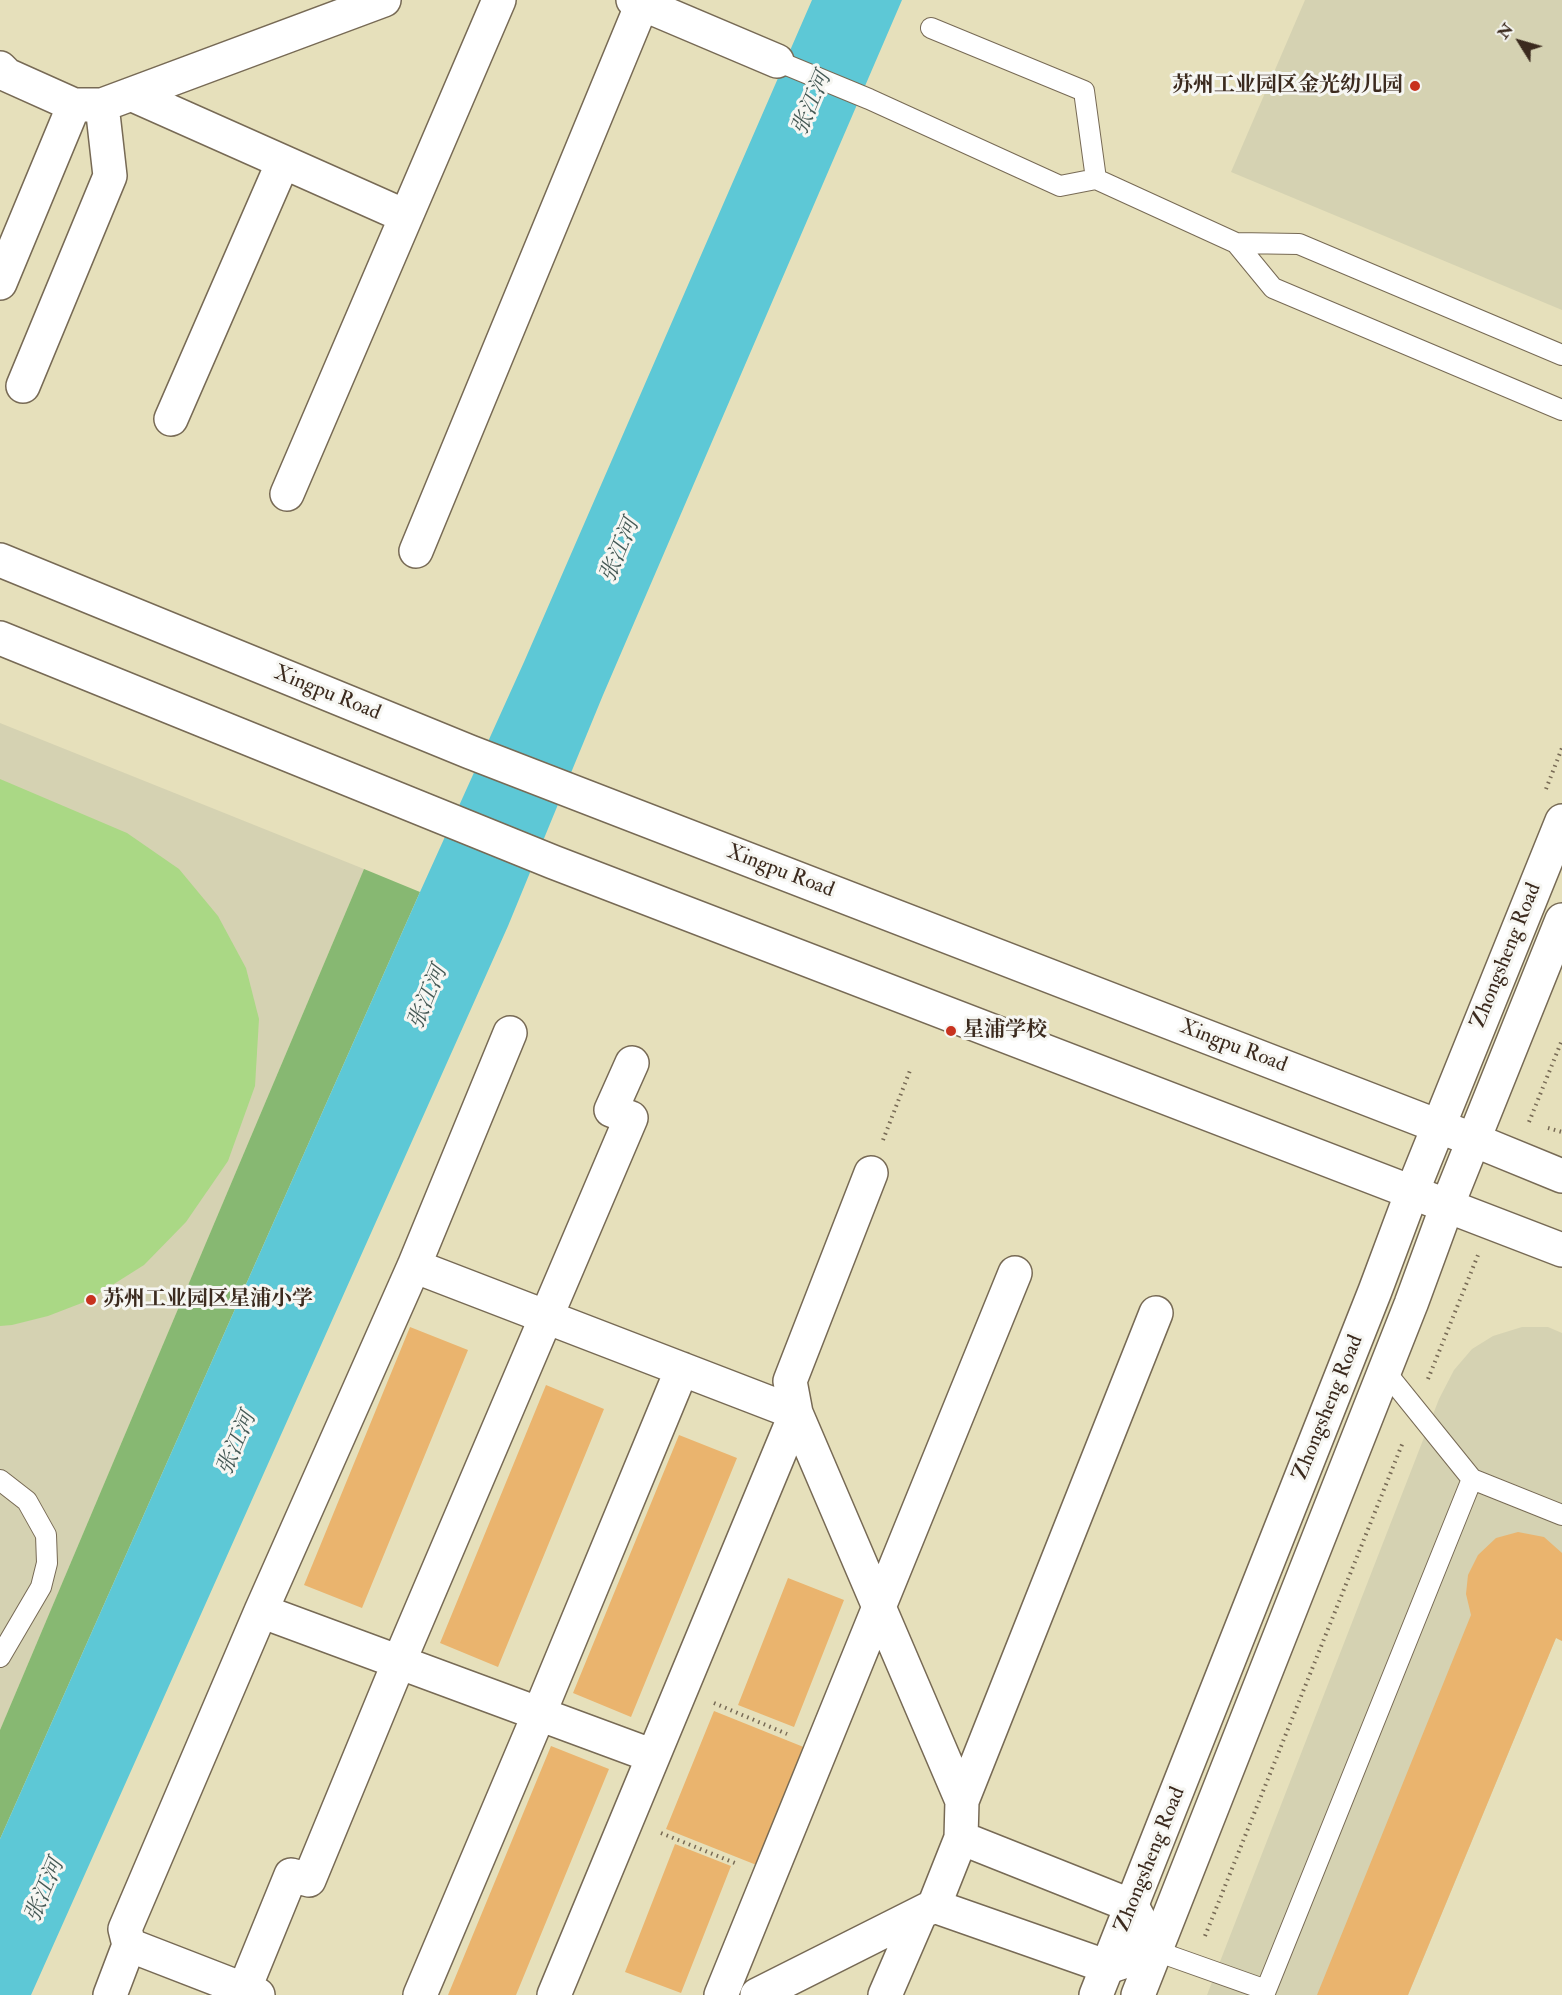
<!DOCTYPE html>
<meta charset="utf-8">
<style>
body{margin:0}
#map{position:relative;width:1562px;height:1995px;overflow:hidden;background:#e6e0bb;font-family:"IM FELL Double Pica",serif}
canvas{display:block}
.north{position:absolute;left:1490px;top:12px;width:60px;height:60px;-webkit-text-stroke:4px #f6f6f2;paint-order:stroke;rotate:307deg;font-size:16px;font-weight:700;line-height:24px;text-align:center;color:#3b2a1e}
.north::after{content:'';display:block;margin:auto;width:21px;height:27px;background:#3b2a1e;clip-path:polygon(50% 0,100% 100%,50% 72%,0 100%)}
</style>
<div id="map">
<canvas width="1562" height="1995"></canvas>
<div class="north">N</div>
</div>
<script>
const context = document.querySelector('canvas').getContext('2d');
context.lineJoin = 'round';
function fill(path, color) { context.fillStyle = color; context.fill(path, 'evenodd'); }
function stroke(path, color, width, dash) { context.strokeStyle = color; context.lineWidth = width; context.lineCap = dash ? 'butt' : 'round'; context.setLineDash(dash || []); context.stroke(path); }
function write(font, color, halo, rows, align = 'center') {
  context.font = font + ' "IM FELL Double Pica","Noto Serif SC",serif'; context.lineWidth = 6; context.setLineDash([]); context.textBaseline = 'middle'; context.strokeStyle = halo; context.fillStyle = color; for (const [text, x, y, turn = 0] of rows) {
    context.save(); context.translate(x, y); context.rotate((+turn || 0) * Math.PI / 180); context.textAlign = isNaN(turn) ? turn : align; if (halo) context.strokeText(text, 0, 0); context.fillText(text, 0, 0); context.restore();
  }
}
fill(new Path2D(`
 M 1305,0 L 1562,0 L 1562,310 L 1231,172 Z
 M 0,723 L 364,869 L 0,1730 Z
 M 1522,1327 L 1548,1327 L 1562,1333 L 1562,1641 L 1556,1638 L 1408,1995 L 1207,1995 L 1439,1399 L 1454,1370 L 1472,1349 L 1493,1336 Z`), '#d5d2b2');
fill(new Path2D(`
 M 0,779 L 127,833 L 179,869 L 218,916 L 246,968 L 259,1019 L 255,1086 L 228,1161 L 186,1222 L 144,1265 L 87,1301 L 48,1316 L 12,1325 L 0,1326 Z`), '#aad885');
fill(new Path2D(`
 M 364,869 L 420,892 L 0,1839 L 0,1730 Z`), '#87b872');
fill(new Path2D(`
 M 812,0 L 902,0 L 603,695 L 508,926 L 31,1995 L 0,1995 L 0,1839 L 420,892 L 524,662 Z`), '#5dc8d6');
fill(new Path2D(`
 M 410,1327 L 468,1350 L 362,1608 L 304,1585 Z
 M 546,1385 L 604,1409 L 498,1667 L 440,1643 Z
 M 679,1435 L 737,1458 L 631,1717 L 573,1693 Z
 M 1518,1532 L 1544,1537 L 1562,1553 L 1562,1641 L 1556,1638 L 1408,1995 L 1317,1995 L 1471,1615 L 1466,1594 L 1468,1575 L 1478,1555 L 1496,1538 Z
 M 788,1578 L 844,1600 L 794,1727 L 738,1705 Z
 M 714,1711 L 806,1748 L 759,1866 L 666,1829 Z
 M 551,1746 L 609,1769 L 516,1995 L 448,1995 Z
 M 675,1844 L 731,1866 L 681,1993 L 625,1972 Z`), '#eab46e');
const service = new Path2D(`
 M 931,28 L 1084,91 L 1096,179
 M 777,61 L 869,99 L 1060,186 L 1096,179 L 1236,243 L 1299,244 L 1562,355
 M 1236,243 L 1273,288 L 1562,410
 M 1384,1370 L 1472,1479
 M 0,1480 L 27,1501 L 46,1535 L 47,1563 L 41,1587 L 0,1657
 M 1156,1951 L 1266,1990
 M 1264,1995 L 1472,1479 L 1562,1515`);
const minor = new Path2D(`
 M 633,0 L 777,61
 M 0,68 L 7,75 L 74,105 L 102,105 L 384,0
 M 133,95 L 405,216
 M 0,283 L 74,105
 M 23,386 L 110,176 L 102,105
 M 171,419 L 283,162
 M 287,494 L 499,0
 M 416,551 L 642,4
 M 414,1266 L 796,1413 L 962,1801 L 961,1838 L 934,1906 L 757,1995
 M 261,1611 L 653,1756
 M 962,1801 L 1156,1313
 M 934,1906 L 1108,1967 L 1156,1951 L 1132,1906 L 961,1838
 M 129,1945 L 258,1995
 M 244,1990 L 291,1875 L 309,1880 L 399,1662 L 631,1118 L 611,1110 L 632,1063
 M 110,1995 L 129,1945 L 125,1929 L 261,1611 L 414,1266 L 510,1033
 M 420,1995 L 539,1714 L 682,1369
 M 554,1995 L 796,1413 L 790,1381 L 871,1173
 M 721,1995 L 1015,1273
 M 885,1995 L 920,1914`);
const secondary = new Path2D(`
 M 0,560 L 470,752 L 1474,1140 L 1562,1176
 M 0,638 L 553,862 L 1562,1250`);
const primary = new Path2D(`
 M 1096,1995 L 1375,1291 L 1412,1192 L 1562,821
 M 1138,1995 L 1411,1304 L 1447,1206 L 1562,920`);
stroke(service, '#776a55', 22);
stroke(minor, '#776a55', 36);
stroke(secondary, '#776a55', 36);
stroke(primary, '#776a55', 36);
stroke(new Path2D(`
 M 1546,789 L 1562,748
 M 1529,1122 L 1562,1040
 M 1548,1128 L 1562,1132
 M 883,1140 L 911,1068
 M 1428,1379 L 1478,1255
 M 714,1703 L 787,1734
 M 661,1833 L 735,1863
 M 1205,1936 L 1403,1442`), '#776a55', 4, [1.5, 4.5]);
stroke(service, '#fff', 20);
stroke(minor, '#fff', 33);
stroke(secondary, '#fff', 33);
stroke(primary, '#fff', 33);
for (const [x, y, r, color] of [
 [1415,86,6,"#c8321e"],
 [951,1031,6,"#c8321e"],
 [91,1300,6,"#c8321e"]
]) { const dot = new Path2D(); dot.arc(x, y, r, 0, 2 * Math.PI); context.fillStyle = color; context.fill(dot); stroke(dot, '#f6f6f2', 2); }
write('bold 21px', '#3b2a1e', '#f6f6f2', [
 ["苏州工业园区金光幼儿园",1403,86,"right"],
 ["星浦学校",963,1031],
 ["苏州工业园区星浦小学",103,1300]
], 'left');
write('21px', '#3b2a1e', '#f6f6f2', [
 ["Xingpu Road",327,694,22],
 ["Xingpu Road",780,872,21],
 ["Zhongsheng Road",1507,956,-68],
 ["Xingpu Road",1233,1047,21],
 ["Zhongsheng Road",1329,1408,-68],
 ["Zhongsheng Road",1151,1860,-68]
]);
write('italic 22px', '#455955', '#f6f6f2', [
 ["张江河",813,104,-67],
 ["张江河",621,551,-67],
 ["张江河",429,998,-67],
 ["张江河",238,1444,-67],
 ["张江河",46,1891,-67]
]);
</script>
